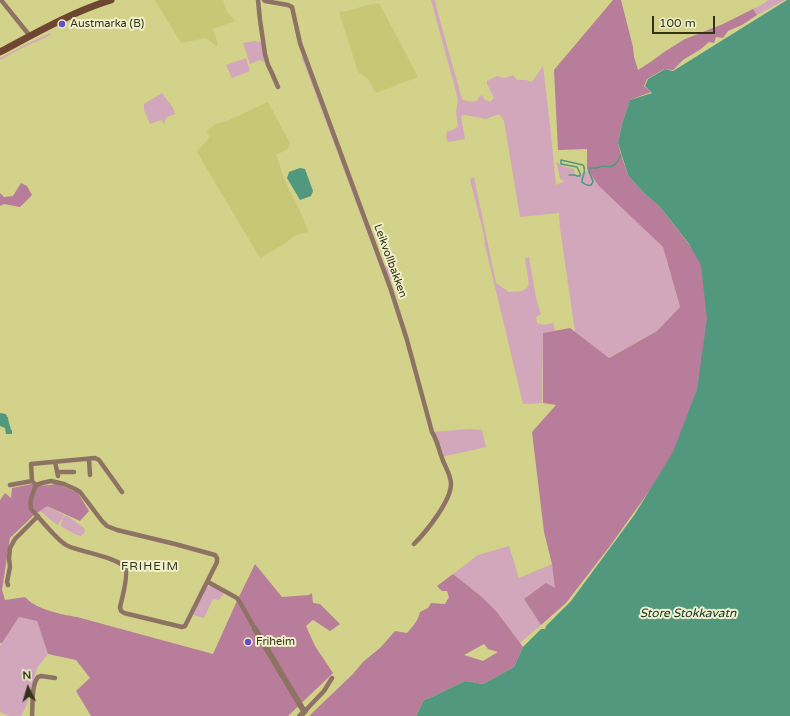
<!DOCTYPE html>
<style>
body{margin:0}
#map{position:relative;width:790px;height:716px;overflow:hidden;background:#d2d28a;font-family:"Varela Round",sans-serif}
canvas{display:block}
.north{position:absolute;left:8px;top:668px;width:40px;height:40px;-webkit-text-stroke:3px #f0f0cd;paint-order:stroke;rotate:355deg;font-size:11px;font-weight:700;line-height:16px;text-align:center;color:#333315}
.north::after{content:'';display:block;margin:auto;width:14px;height:18px;background:#333315;clip-path:polygon(50% 0,100% 100%,50% 72%,0 100%)}
.scale{position:absolute;left:652px;top:16px;width:63px;height:18px;box-sizing:border-box;border:2px solid #333315;border-top:0;padding-left:5px;font-size:12px;line-height:14px;white-space:nowrap;color:#333315;-webkit-text-stroke:3px #f0f0cd;paint-order:stroke}
</style>
<div id="map">
<canvas width="790" height="716"></canvas>
<div class="north">N</div>
<div class="scale">100 m</div>
</div>
<script>
const context = document.querySelector('canvas').getContext('2d');
context.lineJoin = 'round';
function fill(path, color) { context.fillStyle = color; context.fill(path, 'evenodd'); }
function stroke(path, color, width, dash) { context.strokeStyle = color; context.lineWidth = width; context.lineCap = dash ? 'butt' : 'round'; context.setLineDash(dash || []); context.stroke(path); }
function write(font, color, halo, rows, align = 'center') {
  context.font = font + ' "Varela Round",sans-serif'; context.lineWidth = 4; context.setLineDash([]); context.textBaseline = 'middle'; context.strokeStyle = halo; context.fillStyle = color; for (const [text, x, y, turn = 0] of rows) {
    context.save(); context.translate(x, y); context.rotate((+turn || 0) * Math.PI / 180); context.textAlign = isNaN(turn) ? turn : align; if (halo) context.strokeText(text, 0, 0); context.fillText(text, 0, 0); context.restore();
  }
}
fill(new Path2D(`
 M 155,0 L 223,0 L 227,12 L 235,21 L 213,29 L 218,44 L 217,47 L 206,38 L 181,43 Z
 M 379,3 L 418,77 L 376,93 L 368,79 L 358,72 L 339,12 L 347,11 L 368,5 Z
 M 268,102 L 290,143 L 288,149 L 276,155 L 286,183 L 302,215 L 308,232 L 295,235 L 286,243 L 260,258 L 197,152 L 210,136 L 206,132 L 215,124 L 227,121 Z`), '#c7c776');
fill(new Path2D(`
 M 431,0 L 435,0 L 439,17 L 462,99 C 467,102 472,102 477,101 L 479,97 L 482,95 L 484,99 L 490,102 L 494,98 L 487,84 L 487,81 L 497,76 L 505,78 L 513,75 L 517,80 L 526,80 L 532,82 L 543,66 L 550,125 L 556,185 L 565,181 L 561,180 C 558,175 559,168 556,163 L 557,162 L 562,166 L 574,169 L 575,176 L 588,171 L 663,247 L 680,307 L 657,331 L 608,358 L 575,332 L 560,228 L 559,213 L 520,217 L 504,121 L 499,114 L 486,119 L 465,115 L 461,116 L 465,139 L 448,142 L 446,138 L 447,131 L 450,131 L 458,127 L 456,112 L 458,99 Z
 M 768,0 L 785,0 L 757,15 L 753,9 C 758,6 763,5 768,0 Z
 M 50,33 L 51,35 L 20,49 L 0,60 L 0,58 L 29,43 Z
 M 254,41 L 260,42 L 263,42 L 267,63 L 260,60 L 250,64 L 243,43 Z
 M 303,57 L 384,267 L 401,261 L 392,265 L 396,277 L 388,280 L 390,287 L 388,288 L 304,63 L 301,58 Z
 M 246,58 L 250,71 L 232,78 L 226,65 Z
 M 162,93 L 173,108 L 175,114 L 167,117 L 164,124 L 161,120 L 150,124 L 144,110 L 144,104 Z
 M 474,177 L 496,283 L 509,292 L 522,291 L 527,288 L 529,284 L 525,258 L 529,257 L 536,298 L 541,314 L 536,317 L 537,323 L 544,325 L 553,323 L 555,331 L 543,333 L 542,403 L 523,404 L 485,245 L 484,235 L 470,179 Z
 M 470,429 L 482,430 L 486,447 L 441,457 L 432,432 Z
 M 47,506 L 64,515 L 58,525 L 52,521 L 40,511 Z
 M 66,515 L 84,528 L 85,532 L 81,536 L 74,534 L 61,526 L 62,519 Z
 M 509,546 L 519,578 L 552,564 L 556,589 L 524,599 L 541,625 L 520,643 L 497,612 L 482,597 L 453,574 L 478,555 Z
 M 209,586 L 212,586 L 224,593 L 219,600 L 213,599 L 204,618 L 193,615 L 206,588 L 207,588 Z
 M 19,617 L 37,621 L 48,654 L 37,668 L 28,702 L 21,716 L 9,716 L 0,712 L 0,646 Z`), '#d2a6bb');
fill(new Path2D(`
 M 613,0 L 621,0 L 633,47 L 634,57 L 638,70 L 652,61 L 664,52 L 685,39 L 723,24 L 753,9 L 757,15 L 742,25 L 728,31 L 723,38 L 716,37 L 714,43 L 709,42 L 701,49 L 683,60 L 673,70 L 664,69 L 647,79 L 644,86 L 651,92 L 630,100 L 622,124 L 618,143 L 621,155 L 628,175 L 643,192 L 661,208 L 704,264 L 709,319 L 697,389 L 673,456 L 657,480 L 610,546 L 566,603 L 541,625 L 524,599 L 546,583 L 555,588 L 552,564 L 544,532 L 532,432 L 556,405 L 543,403 L 543,333 L 570,328 L 609,358 L 657,331 L 680,307 L 663,247 L 599,186 L 587,169 L 587,149 L 558,150 L 554,70 Z
 M 21,183 L 27,186 L 32,195 L 20,207 L 4,204 L 0,206 L 0,193 L 4,197 L 13,196 Z
 M 32,484 L 39,486 L 58,484 L 78,493 L 89,511 L 80,521 L 47,506 L 33,516 L 10,538 L 2,590 L 5,600 L 25,597 C 37,610 60,614 77,617 L 213,654 L 236,603 L 255,564 L 282,597 L 309,595 L 312,593 L 313,603 L 320,604 L 340,624 L 330,631 L 313,620 L 306,626 L 315,646 L 333,673 L 288,716 L 91,716 L 76,691 L 90,678 L 76,660 L 48,654 L 37,621 L 19,617 L 2,643 L 0,643 L 0,500 L 5,493 L 11,498 L 12,488 Z
 M 453,574 L 482,597 L 497,612 L 523,647 L 514,667 L 483,684 L 465,681 L 434,696 L 424,700 L 416,716 L 309,716 L 352,675 L 363,662 L 381,647 L 395,631 L 407,633 C 413,626 418,621 420,612 L 428,608 L 431,603 L 445,604 L 449,597 L 447,591 L 442,591 L 437,586 ZM 484,644 L 488,649 L 498,652 L 483,661 L 464,655 Z`), '#b87d9a');
fill(new Path2D(`
 M 787,0 L 790,0 L 790,716 L 416,716 L 424,700 L 434,696 L 465,681 L 483,684 L 514,667 L 523,647 L 541,629 L 545,629 L 546,626 L 571,601 L 635,514 L 673,452 L 697,389 L 707,319 L 701,265 L 689,244 L 661,208 L 643,192 L 628,175 L 618,143 L 622,124 L 630,100 L 652,93 L 645,86 L 648,79 L 665,69 L 673,71 Z
 M 300,168 L 305,169 L 313,191 L 311,196 L 300,200 L 287,178 L 289,172 Z
 M 0,413 L 6,414 L 7,417 L 8,417 C 8,421 10,425 11,430 L 12,430 L 12,434 L 6,434 L 5,428 L 0,426 Z`), '#51987f');
stroke(new Path2D(`
 M 569,175 L 575,175 L 577,176 L 580,176 L 580,173 L 577,167 L 561,164 L 561,160 L 583,165 L 584,167 C 586,173 582,176 582,182 C 585,185 587,186 591,185 L 593,182 C 592,177 590,175 589,171 L 590,168 L 596,168 L 603,166 L 610,167 L 616,164 L 621,155`), '#51987f', 1.5);
stroke(new Path2D(`
 M 1,0 L 30,36
 M 258,0 L 260,20 L 265,54 L 268,65 L 271,71 L 278,87
 M 264,0 L 265,1 L 288,5 L 292,7 L 300,43 L 390,287 L 407,340 L 432,432 C 438,442 438,448 442,458 C 445,467 451,475 451,484 C 451,501 426,532 414,544
 M 89,459 L 90,475
 M 55,462 L 58,476
 M 57,472 L 74,472
 M 32,481 L 31,464 L 95,458 L 99,460 L 122,492
 M 51,481 L 64,484 L 75,489 L 80,492 L 102,521 L 107,526 L 117,530 L 175,544 L 215,555 L 217,558 L 217,562 L 185,626 L 182,627 L 124,613 L 121,611 L 120,607 C 122,599 129,573 125,568 C 120,558 81,552 68,546 C 58,542 40,518 31,509 C 29,500 33,493 36,485 L 42,483 Z
 M 10,485 L 32,481 L 34,483
 M 208,582 L 237,598 L 241,604 L 255,629
 M 8,585 L 7,582 L 10,567 L 9,558 L 10,548 L 15,539 L 38,516
 M 305,711 L 324,691 L 332,678
 M 32,716 C 33,705 31,686 38,677 L 41,676 L 55,678`), '#8e7264', 4.5);
stroke(new Path2D(`
 M 255,629 L 302,708 L 305,711 L 300,716`), '#8e7264', 6);
stroke(new Path2D(`
 M 0,52 C 36,33 72,12 111,0`), '#6e4632', 7);
for (const [x, y, r, color] of [
 [62,24,4,"#664cc5"],
 [248,642,4,"#664cc5"]
]) { const dot = new Path2D(); dot.arc(x, y, r, 0, 2 * Math.PI); context.fillStyle = color; context.fill(dot); stroke(dot, '#f0f0cd', 1.5); }
write('11px', '#333315', '#f0f0cd', [
 ["Austmarka (B)",70,24],
 ["Friheim",256,642]
], 'left');
write('11px', '#333315', '#f0f0cd', [
 ["Leikvollbakken",390,261,70]
]);
context.letterSpacing = '1px';
write('12px', '#333315', '#f0f0cd', [
 ["FRIHEIM",150,567]
]);
context.letterSpacing = '0px';
write('italic 12px', '#113328', '#f0f0cd', [
 ["Store Stokkavatn",688,614]
]);
</script>
